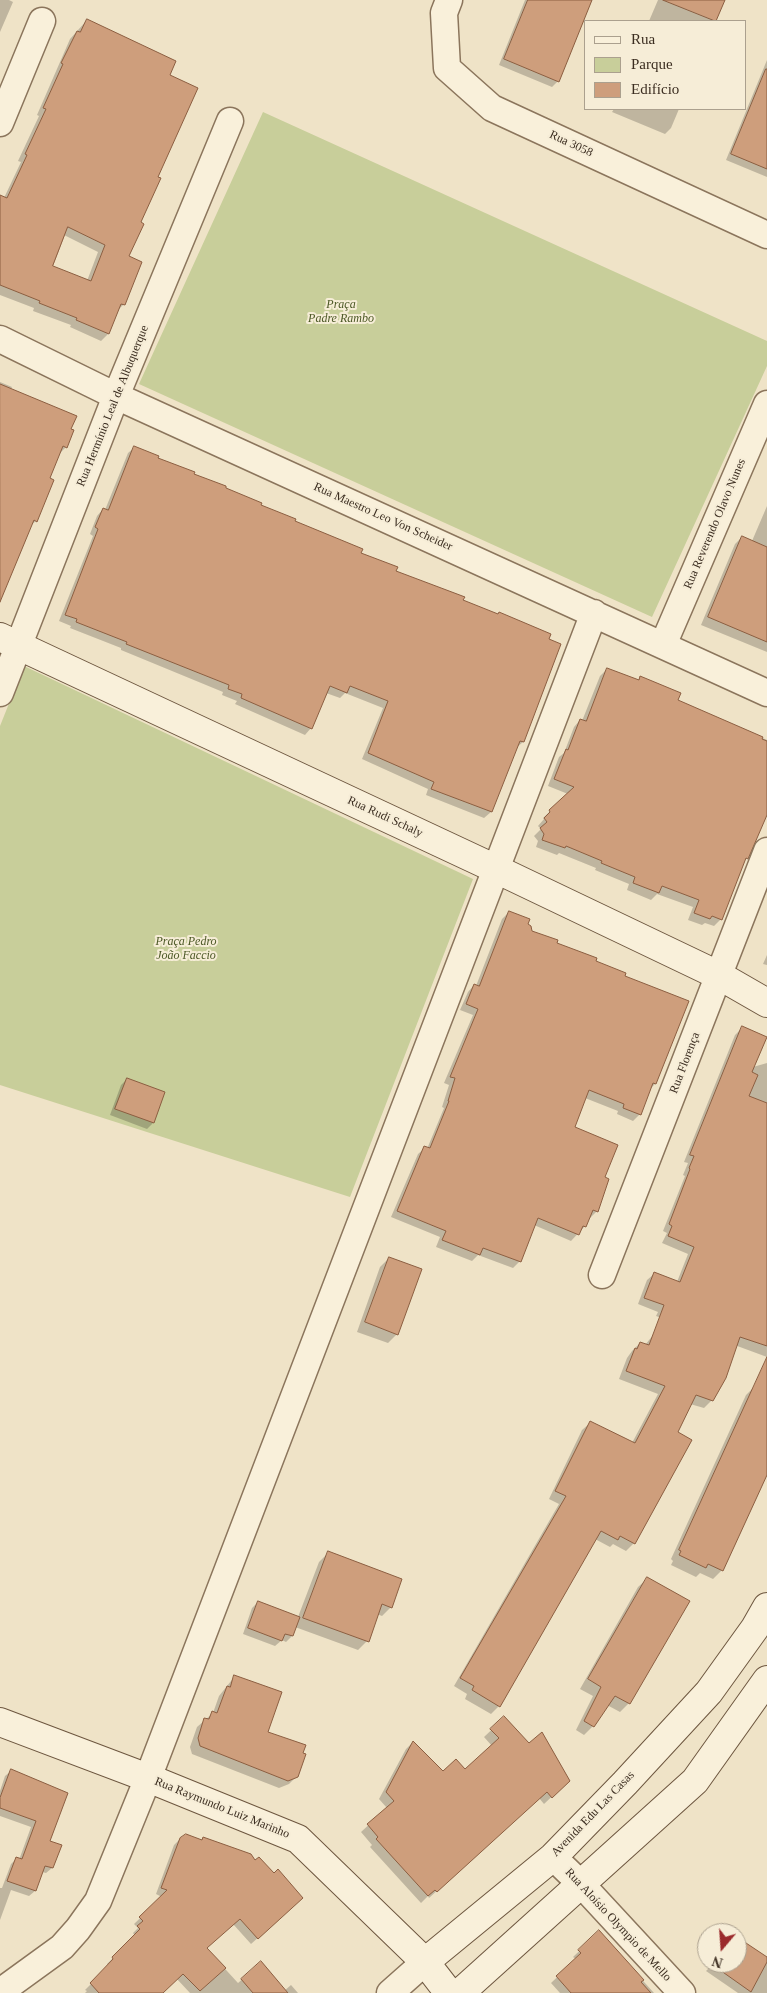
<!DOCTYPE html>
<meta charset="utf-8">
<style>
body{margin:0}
#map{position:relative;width:767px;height:1993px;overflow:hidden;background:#efe3c7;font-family:"Times New Roman",serif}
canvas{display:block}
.legend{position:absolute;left:584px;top:20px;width:162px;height:90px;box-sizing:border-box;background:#f6edd7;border:1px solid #aba08e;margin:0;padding:6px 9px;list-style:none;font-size:15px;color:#3b2d20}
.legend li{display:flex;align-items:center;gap:10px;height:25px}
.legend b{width:25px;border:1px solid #aba08e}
.north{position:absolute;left:697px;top:1923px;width:50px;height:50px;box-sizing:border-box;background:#f6edd7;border:1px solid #aba08e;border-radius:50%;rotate:198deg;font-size:14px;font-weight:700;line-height:20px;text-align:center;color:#3b2d20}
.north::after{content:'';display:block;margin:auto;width:18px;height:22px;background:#9b2b2c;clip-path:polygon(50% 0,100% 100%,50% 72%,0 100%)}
</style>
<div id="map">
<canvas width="767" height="1993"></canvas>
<ul class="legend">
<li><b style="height:6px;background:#f9f0da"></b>Rua</li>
<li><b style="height:14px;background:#c8ce9a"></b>Parque</li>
<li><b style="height:14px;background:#ce9e7c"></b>Edifício</li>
</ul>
<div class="north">N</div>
</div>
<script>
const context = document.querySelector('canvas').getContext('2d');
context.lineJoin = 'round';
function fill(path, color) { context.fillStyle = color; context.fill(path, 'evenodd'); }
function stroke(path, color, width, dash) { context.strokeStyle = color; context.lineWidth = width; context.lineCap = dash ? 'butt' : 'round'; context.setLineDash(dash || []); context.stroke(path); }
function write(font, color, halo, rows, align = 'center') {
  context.font = font + ' "Times New Roman",serif'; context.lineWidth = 4; context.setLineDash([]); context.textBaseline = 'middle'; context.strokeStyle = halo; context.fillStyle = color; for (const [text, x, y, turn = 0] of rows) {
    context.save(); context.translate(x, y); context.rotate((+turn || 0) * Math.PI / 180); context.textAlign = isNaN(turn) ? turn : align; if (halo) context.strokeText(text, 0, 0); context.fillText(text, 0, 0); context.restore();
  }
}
fill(new Path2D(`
 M 263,112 L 767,341 L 767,366 L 652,617 L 139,384 Z
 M 24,666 L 473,879 L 350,1197 L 0,1085 L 0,726 Z`), '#c8ce9a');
fill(new Path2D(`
 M 0,0 L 9,0 L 13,2 L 0,32 Z
 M 525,0 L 591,0 L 558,81 L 552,87 L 499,65 Z
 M 658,0 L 723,0 L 715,21 L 649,21 Z
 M 87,20 L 169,75 L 156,178 L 127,256 L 124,304 L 117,311 L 108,334 L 101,341 L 70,327 L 71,325 L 33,311 L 34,308 L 0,295 L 0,197 L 4,198 L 21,162 L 18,161 L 39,116 L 37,115 L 70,39 ZM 64,235 L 98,252 L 87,281 L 52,267 Z
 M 767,60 L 767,177 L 726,160 Z
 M 614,109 L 679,109 L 671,128 L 665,134 L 612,112 Z
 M 0,382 L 12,387 L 11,389 L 70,430 L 66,447 L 59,454 L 48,479 L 36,521 L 30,526 L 0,592 Z
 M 135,447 L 360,553 L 394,572 L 462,601 L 523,742 L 516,748 L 491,812 L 484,818 L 426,795 L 428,789 L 362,759 L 383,708 L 345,693 L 340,698 L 326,693 L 311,728 L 305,735 L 235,704 L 237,701 L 222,695 L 223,692 L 121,650 L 121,648 L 70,628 L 71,626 L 59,621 L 93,536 L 90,534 L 97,516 L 103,509 L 105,510 L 128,453 Z
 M 767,506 L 767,652 L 701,625 L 735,544 L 742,537 L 752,541 Z
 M 607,669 L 637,681 L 641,677 L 677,700 L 767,740 L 767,802 L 747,858 L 744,861 L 721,919 L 714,926 L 705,923 L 702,925 L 688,920 L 693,907 L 657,894 L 651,900 L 627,890 L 629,884 L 595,870 L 596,868 L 559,853 L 557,855 L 536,847 L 538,841 L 534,836 L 541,829 L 538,826 L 544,819 L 543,818 L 568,794 L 548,786 L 559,757 L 564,753 L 574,727 L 580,720 L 582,721 L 600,676 Z
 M 509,912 L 526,925 L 531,931 L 624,977 L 688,1002 L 655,1084 L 649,1090 L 640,1114 L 633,1121 L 617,1114 L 618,1111 L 585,1098 L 573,1128 L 604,1178 L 597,1211 L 590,1218 L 588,1217 L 585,1226 L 571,1241 L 534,1225 L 520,1261 L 513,1268 L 478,1255 L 472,1261 L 436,1247 L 440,1237 L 391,1217 L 418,1154 L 425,1148 L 427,1149 L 444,1108 L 442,1107 L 449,1085 L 444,1083 L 473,1015 L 460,1010 L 468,992 L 474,985 L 476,986 L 502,919 Z
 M 767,955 L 767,965 L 763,964 Z
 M 742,1028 L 753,1067 L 767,1063 L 767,1357 L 656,1316 L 658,1312 L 638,1304 L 647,1280 L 654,1274 L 677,1282 L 688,1254 L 662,1243 L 667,1233 L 663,1231 L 685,1176 L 683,1175 L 688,1163 L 684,1162 L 735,1035 Z
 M 127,1079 L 153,1123 L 147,1129 L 110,1115 L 121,1085 Z
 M 389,1258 L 397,1334 L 388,1343 L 357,1332 L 380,1267 Z
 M 654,1334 L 712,1400 L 704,1408 L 690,1404 L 676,1433 L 634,1543 L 626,1551 L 613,1544 L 610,1547 L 595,1539 L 499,1706 L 491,1714 L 465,1699 L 467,1694 L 454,1686 L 559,1504 L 549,1499 L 582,1430 L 590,1423 L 632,1443 L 658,1394 L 619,1379 L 627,1358 L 632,1351 L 640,1343 L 645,1345 Z
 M 755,1386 L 767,1392 L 767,1472 L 722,1570 L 713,1579 L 700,1573 L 696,1577 L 671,1565 L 673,1561 L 671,1559 L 746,1395 Z
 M 328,1553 L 391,1607 L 382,1616 L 377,1614 L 367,1641 L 358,1650 L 295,1627 L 292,1636 L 286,1642 L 282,1640 L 275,1646 L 243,1634 L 252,1608 L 258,1602 L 298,1617 L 319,1562 Z
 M 648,1578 L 688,1602 L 629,1703 L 620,1712 L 607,1705 L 593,1726 L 584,1735 L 576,1730 L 593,1696 L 580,1689 L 638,1587 Z
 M 235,1676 L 267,1732 L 297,1776 L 289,1784 L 279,1788 L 192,1754 L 190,1747 L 197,1727 L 213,1713 L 219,1696 Z
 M 504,1718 L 529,1745 L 561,1788 L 544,1804 L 539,1798 L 429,1898 L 428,1896 L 421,1903 L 370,1847 L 372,1845 L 361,1832 L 387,1808 L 379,1799 L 406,1749 L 413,1742 L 443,1773 L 465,1771 L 492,1746 L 484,1737 Z
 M 11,1771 L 49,1841 L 52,1868 L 46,1873 L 42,1872 L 35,1891 L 29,1896 L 11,1890 L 0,1920 L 0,1888 L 2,1888 L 11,1864 L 16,1859 L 19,1860 L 31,1827 L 0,1816 L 0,1791 L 5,1776 Z
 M 180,1839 L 296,1904 L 251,1944 L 233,1924 L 206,1948 L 238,1983 L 261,1963 L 284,1991 L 291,1985 L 298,1993 L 190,1993 L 176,1978 L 162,1993 L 85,1993 L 87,1991 L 85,1990 L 109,1966 L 107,1964 L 135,1936 L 133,1933 L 138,1928 L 134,1924 L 162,1897 L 156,1894 L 174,1845 Z
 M 599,1932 L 654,1993 L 560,1993 L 551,1983 L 576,1959 L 573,1957 Z
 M 737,1943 L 767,1958 L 767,1993 L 738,1993 L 706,1971 L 714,1963 L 737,1963 Z`), '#0003');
const building = new Path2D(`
 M 528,0 L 592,0 L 559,82 L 504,59 Z
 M 663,0 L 725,0 L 716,21 Z
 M 87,19 L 176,61 L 170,75 L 198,88 L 158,177 L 161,178 L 141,222 L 144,224 L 129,256 L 142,262 L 125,305 L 121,304 L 109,334 L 76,320 L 77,318 L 39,303 L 40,301 L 0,285 L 0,195 L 7,198 L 27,155 L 25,154 L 46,109 L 43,108 L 63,64 L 61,63 L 77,31 L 80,32 ZM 68,227 L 105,245 L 91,281 L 53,266 Z
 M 766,69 L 767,69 L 767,169 L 731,154 Z
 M 0,384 L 77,416 L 71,429 L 74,430 L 67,448 L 63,446 L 50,478 L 54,480 L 37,522 L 34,520 L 0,602 Z
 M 134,446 L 159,456 L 158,458 L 195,472 L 194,474 L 226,486 L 226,488 L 262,503 L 261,505 L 296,519 L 295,521 L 363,549 L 361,553 L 398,567 L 396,571 L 465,597 L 463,600 L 498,614 L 499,612 L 551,634 L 549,639 L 561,644 L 524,742 L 520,741 L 492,812 L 431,789 L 434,782 L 368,753 L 388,701 L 350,686 L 347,693 L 330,686 L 312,729 L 241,698 L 242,694 L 228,689 L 229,685 L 126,644 L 127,642 L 76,622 L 77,619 L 65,615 L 98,529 L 95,527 L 103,508 L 108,510 Z
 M 742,536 L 767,547 L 767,642 L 708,617 Z
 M 607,668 L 639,680 L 640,676 L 681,693 L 678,700 L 763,737 L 762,739 L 767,741 L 767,815 L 748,859 L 746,858 L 722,920 L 712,916 L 710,919 L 694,913 L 699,900 L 662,886 L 659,893 L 633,883 L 635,877 L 601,863 L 602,861 L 566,846 L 565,848 L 542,840 L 544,834 L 540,828 L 547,822 L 544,818 L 550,812 L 549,810 L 574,787 L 554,779 L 566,749 L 568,750 L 580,719 L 586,721 Z
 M 509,911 L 530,919 L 528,924 L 531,926 L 532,931 L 558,940 L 557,943 L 597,958 L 596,961 L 626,973 L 625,976 L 689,1001 L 656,1084 L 653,1083 L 641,1115 L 623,1108 L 624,1104 L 589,1090 L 575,1127 L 618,1145 L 605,1177 L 609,1179 L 598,1212 L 593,1210 L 586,1227 L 583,1226 L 579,1235 L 538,1218 L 521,1262 L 483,1248 L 480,1255 L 442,1240 L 446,1231 L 397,1211 L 424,1146 L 430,1148 L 449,1101 L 448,1101 L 455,1078 L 450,1077 L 478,1009 L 466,1004 L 474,984 L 479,986 Z
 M 742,1026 L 767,1037 L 752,1072 L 758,1075 L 749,1096 L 767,1103 L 767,1346 L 740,1337 L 726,1378 L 713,1401 L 696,1395 L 678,1432 L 692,1440 L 635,1544 L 620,1536 L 618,1540 L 601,1531 L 500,1707 L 472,1690 L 474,1686 L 460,1678 L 566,1496 L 555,1491 L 590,1421 L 635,1443 L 665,1386 L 626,1371 L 635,1348 L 637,1349 L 640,1342 L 649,1345 L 664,1305 L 644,1298 L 654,1272 L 680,1282 L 694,1247 L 668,1236 L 672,1226 L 669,1224 L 690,1169 L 689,1168 L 694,1156 L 690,1155 Z
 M 127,1078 L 165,1092 L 154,1123 L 115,1109 Z
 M 389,1257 L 422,1269 L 398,1335 L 365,1322 Z
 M 767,1357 L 767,1475 L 723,1571 L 708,1564 L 706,1568 L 679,1555 L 681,1551 L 679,1550 Z
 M 328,1551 L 402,1579 L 392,1608 L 382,1604 L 369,1642 L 303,1618 Z
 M 647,1577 L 690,1601 L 630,1704 L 615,1696 L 594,1727 L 584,1721 L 601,1687 L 588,1679 Z
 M 258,1601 L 300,1617 L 293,1636 L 285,1634 L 282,1641 L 248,1628 Z
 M 234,1675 L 282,1692 L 268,1732 L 306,1745 L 303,1753 L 306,1754 L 298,1777 L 288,1781 L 200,1746 L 198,1738 L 204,1718 L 209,1719 L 212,1711 L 217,1713 L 227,1686 L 230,1687 Z
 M 504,1716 L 529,1743 L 542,1732 L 570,1781 L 552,1798 L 547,1792 L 437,1892 L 435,1890 L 428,1896 L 376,1839 L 378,1837 L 367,1824 L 394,1801 L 386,1792 L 413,1741 L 443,1771 L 456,1759 L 465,1769 L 499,1738 L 490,1729 Z
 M 11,1769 L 68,1793 L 50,1841 L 62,1845 L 53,1868 L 45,1866 L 36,1891 L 7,1881 L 16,1857 L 22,1859 L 36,1821 L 0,1808 L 0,1798 Z
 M 186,1834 L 202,1840 L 203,1837 L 251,1854 L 255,1860 L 259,1857 L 274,1873 L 278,1869 L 303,1898 L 258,1939 L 240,1919 L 207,1948 L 226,1968 L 200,1991 L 183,1974 L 163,1993 L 99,1993 L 90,1983 L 113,1959 L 112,1957 L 140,1929 L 137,1926 L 143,1921 L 139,1917 L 167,1890 L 161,1888 L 180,1838 Z
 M 599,1930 L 644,1980 L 641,1982 L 651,1993 L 571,1993 L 556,1976 L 581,1953 L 578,1950 Z
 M 737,1937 L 767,1957 L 767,1962 L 751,1992 L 710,1963 L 737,1963 Z
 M 261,1961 L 288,1993 L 253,1993 L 241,1979 Z`);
fill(building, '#ce9e7c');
stroke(building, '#8b5e41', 1);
const street = new Path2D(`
 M 449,0 L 444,13 L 447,68 L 492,108 L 767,235
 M 0,123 L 42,21
 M 0,339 L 116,396 L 767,693
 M 663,645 L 767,404
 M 0,693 L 116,396 L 230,121
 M 602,1275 L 767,851
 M 553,1857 L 582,1885 L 682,1993
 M 0,1992 L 62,1947 L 78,1929 L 98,1901 L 148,1778 L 594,613
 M 390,1993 L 425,1962`);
const secondary = new Path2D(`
 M 0,637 L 496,869 L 720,976 L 767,1003
 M 0,1722 L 148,1778 L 298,1839 L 425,1962 L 449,1993
 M 425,1962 L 553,1857 L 625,1783 L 709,1692 L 755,1628 L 767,1607
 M 460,1993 L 695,1781 L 767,1680`);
stroke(street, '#8b755c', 29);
stroke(secondary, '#6d563f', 30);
stroke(street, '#f9f0da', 26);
stroke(secondary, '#f9f0da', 28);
write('12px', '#3b2d20', '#f6edd7', [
 ["Rua 3058",571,144,25],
 ["Rua Hermínio Leal de Albuquerque",113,406,-68],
 ["Rua Maestro Leo Von Scheider",383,517,24],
 ["Rua Reverendo Olavo Nunes",715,524,-67],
 ["Rua Rudi Schaly",385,817,25],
 ["Rua Florença",685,1063,-69],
 ["Rua Raymundo Luiz Marinho",222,1808,22],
 ["Avenida Edu Las Casas",593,1814,-46],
 ["Rua Aloísio Olympio de Mello",618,1925,47]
]);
write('italic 12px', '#4c5826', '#f6edd7', [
 ["Praça",341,305],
 ["Padre Rambo",341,319],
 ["Praça Pedro",186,942],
 ["João Faccio",186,956]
]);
</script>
